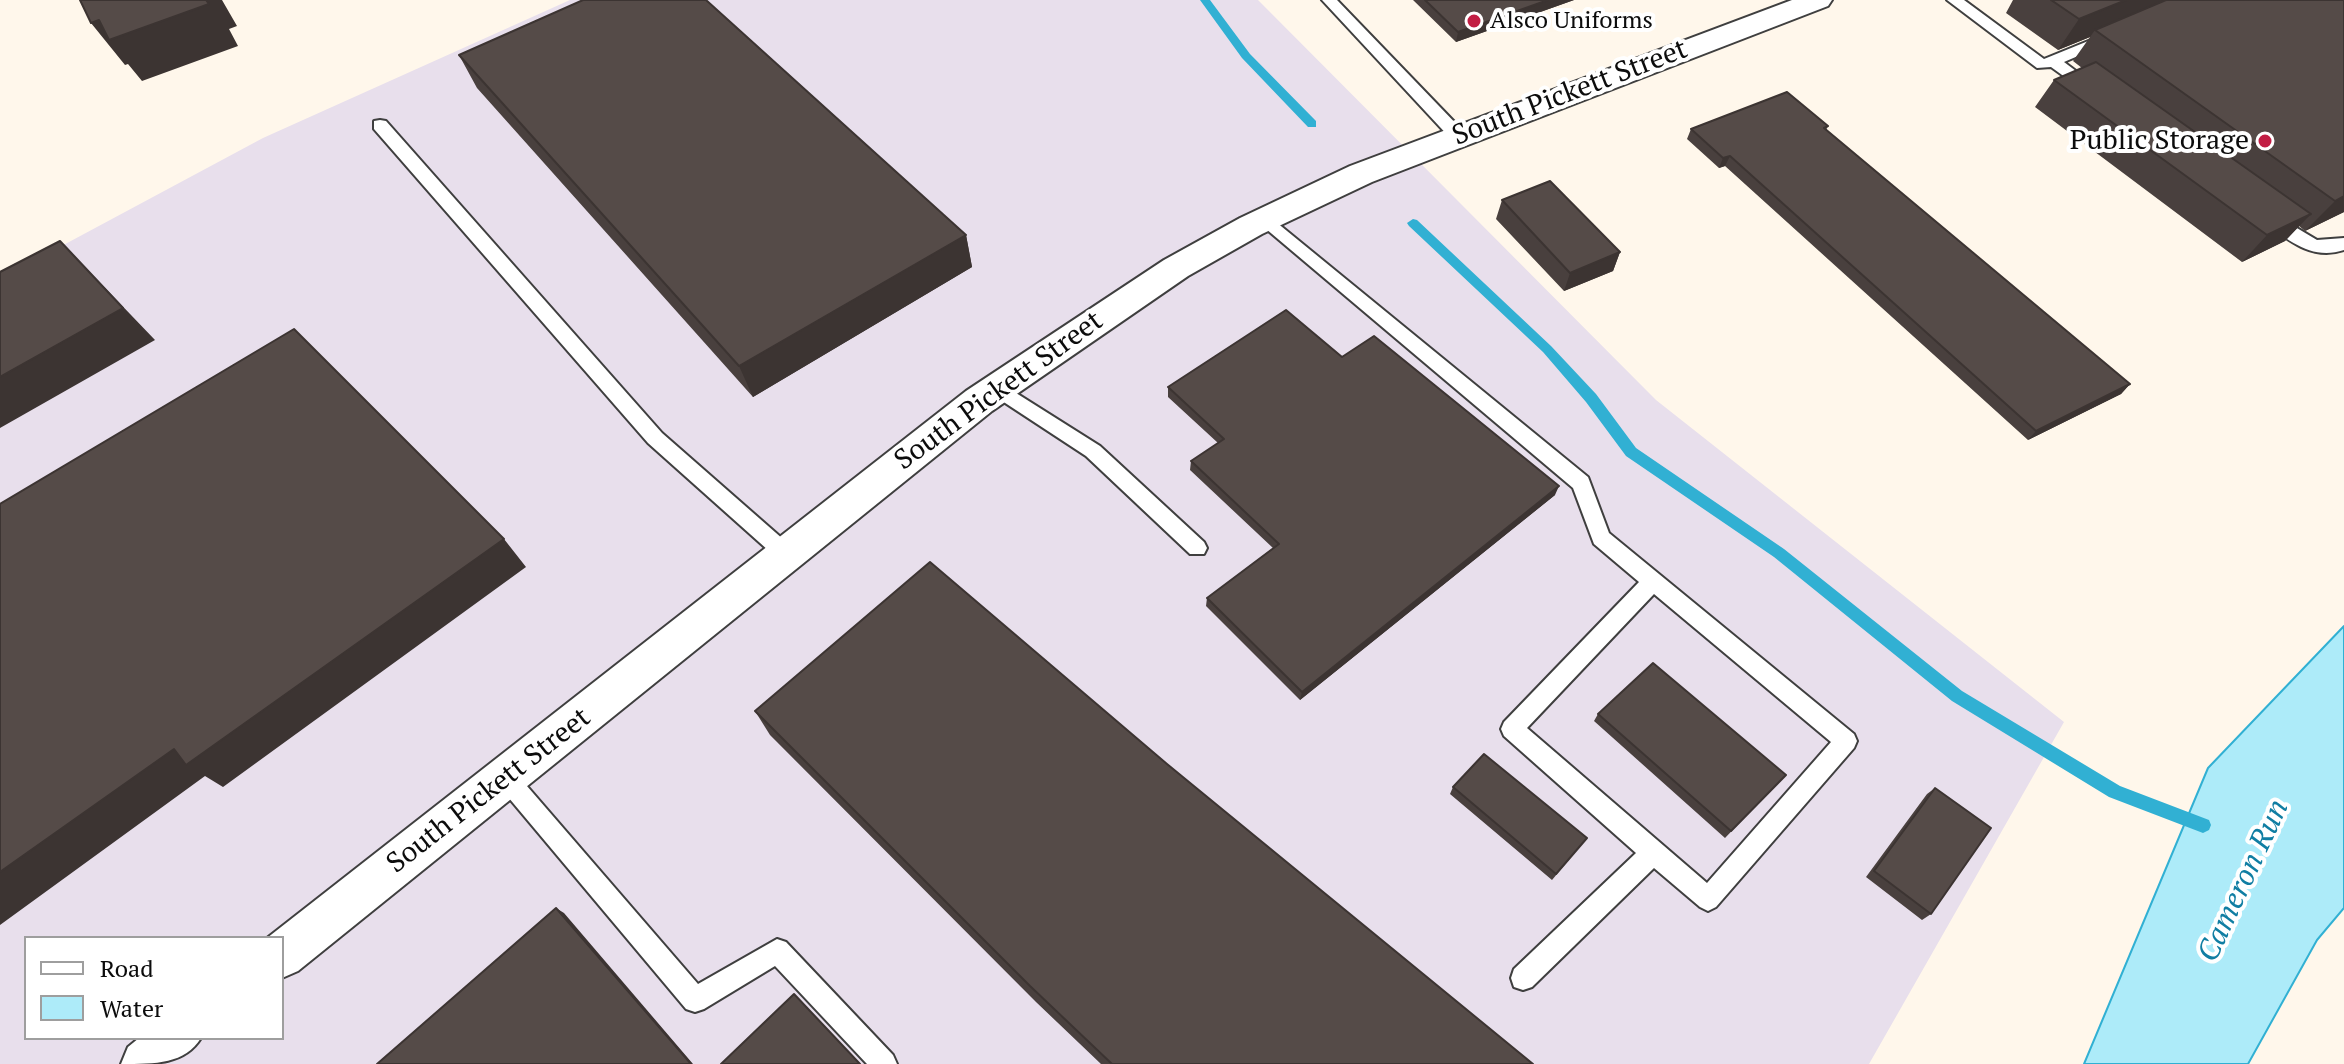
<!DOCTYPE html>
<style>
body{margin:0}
#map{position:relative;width:2344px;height:1064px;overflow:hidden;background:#fff7eb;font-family:"PT Serif",serif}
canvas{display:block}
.legend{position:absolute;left:24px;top:936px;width:260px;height:104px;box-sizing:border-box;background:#fff;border:2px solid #9e9e9e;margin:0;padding:10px 14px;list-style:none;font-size:24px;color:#0c0c0c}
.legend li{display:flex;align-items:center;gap:16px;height:40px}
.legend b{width:40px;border:2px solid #9e9e9e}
</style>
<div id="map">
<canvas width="2344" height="1064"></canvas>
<ul class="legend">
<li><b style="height:10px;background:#fff"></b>Road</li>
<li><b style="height:22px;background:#adebf9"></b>Water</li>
</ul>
</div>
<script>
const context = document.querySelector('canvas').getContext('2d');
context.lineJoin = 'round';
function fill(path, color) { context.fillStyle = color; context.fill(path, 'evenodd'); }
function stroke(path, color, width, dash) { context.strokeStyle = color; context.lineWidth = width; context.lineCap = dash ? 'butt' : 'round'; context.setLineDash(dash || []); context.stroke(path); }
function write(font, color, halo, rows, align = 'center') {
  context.font = font + ' "PT Serif",serif'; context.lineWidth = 8; context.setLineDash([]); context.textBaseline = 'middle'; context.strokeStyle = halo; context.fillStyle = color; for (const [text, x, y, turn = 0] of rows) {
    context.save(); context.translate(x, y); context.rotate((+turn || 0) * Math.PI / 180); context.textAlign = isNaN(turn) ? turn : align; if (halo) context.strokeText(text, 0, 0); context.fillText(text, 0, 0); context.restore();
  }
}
fill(new Path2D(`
 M 570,0 L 1258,0 L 1656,400 L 2064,722 L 1869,1064 L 0,1064 L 0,279 L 263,138 ZM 26,938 L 282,938 L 282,1038 L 26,1038 Z`), '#e8dfec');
const water = new Path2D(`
 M 2344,626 L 2344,908 L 2317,940 L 2248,1064 L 2084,1064 L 2208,768 Z`);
fill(water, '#adebf9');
stroke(water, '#31b0d3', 2);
fill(new Path2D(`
 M 1200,0 L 1210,0 L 1250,54 L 1316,121 L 1316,127 L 1308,127 L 1242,58 Z
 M 1413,219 L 1417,220 L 1551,346 L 1596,394 L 1636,448 L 1784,549 L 1962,691 L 2120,786 L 2209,820 L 2211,825 L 2209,830 L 2203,833 L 2109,797 L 1952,701 L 1774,557 L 1626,456 L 1586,402 L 1543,352 L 1409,226 L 1407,223 Z`), '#31b0d3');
const lane = new Path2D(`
 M 1322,0 L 1337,0 L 1464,132 L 1464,140 L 1452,140 Z
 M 1947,0 L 1964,0 L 2044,59 L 2103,35 L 2113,35 L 2113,41 L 2064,62 L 2100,89 L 2097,93 L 2087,93 L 2051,67 L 2037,68 Z
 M 380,120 L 386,121 L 662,433 L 792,547 L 795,553 L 792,559 L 785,562 L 778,559 L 648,443 L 374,129 L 374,121 Z
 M 2270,212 L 2317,240 L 2344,238 L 2344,250 C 2312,261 2288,240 2264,222 L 2264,214 Z
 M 1265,213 L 1588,477 L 1609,533 L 1854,734 L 1857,741 L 1854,748 L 1716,907 L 1708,911 L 1700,907 L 1654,868 L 1532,987 L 1523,990 L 1514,987 L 1511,978 L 1514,969 L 1636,853 L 1504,736 L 1501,729 L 1504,722 L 1639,582 L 1594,544 L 1573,488 L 1259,223 L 1259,215 ZM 1654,594 L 1831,742 L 1707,883 L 1527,728 Z
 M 997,381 L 1100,446 L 1204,542 L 1207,548 L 1204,554 L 1190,554 L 1086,456 L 990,393 L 988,388 Z
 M 506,767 L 514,771 L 698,984 L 777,939 L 786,942 L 893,1055 L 897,1064 L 867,1064 L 775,966 L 704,1009 L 695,1012 L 686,1009 L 498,785 L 495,778 L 498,771 Z`);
const street = new Path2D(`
 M 1792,0 L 1832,0 L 1828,6 L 1372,182 L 1262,234 L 1188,276 L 992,411 L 298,971 L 282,978 L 282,938 L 267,938 L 966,391 L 1164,260 L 1240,218 L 1350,166 Z
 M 139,1038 L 201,1038 C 185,1064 156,1064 121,1064 L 128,1047 Z`);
stroke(lane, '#3f3f3f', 4);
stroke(street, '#3f3f3f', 4);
fill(lane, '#fff');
fill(street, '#fff');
fill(new Path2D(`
 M 1413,0 L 1574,0 L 1456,42 Z
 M 2013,0 L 2344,0 L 2344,212 L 2305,231 L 2299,226 L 2285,241 L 2242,262 L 2035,107 L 2054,80 L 2082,68 L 2073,61 L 2090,37 L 2058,50 L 2006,13 Z
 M 459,55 L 966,235 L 972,267 L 753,397 L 477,88 Z
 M 1828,126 L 1826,130 L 2130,384 L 2121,394 L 2028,440 L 1725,166 L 1719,168 L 1687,139 L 1691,129 Z
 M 1502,200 L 1620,252 L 1613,271 L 1564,291 L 1496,219 Z
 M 1342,357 L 1555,495 L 1300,700 L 1206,606 L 1207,598 L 1273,548 L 1190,470 L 1191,461 L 1218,443 L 1168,397 L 1168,387 Z
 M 755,711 L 1167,764 L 1533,1064 L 1101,1064 L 1036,1002 L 770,735 Z
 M 1598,714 L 1786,775 L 1725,838 L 1594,721 Z
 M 1453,787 L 1587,838 L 1552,880 L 1450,794 Z
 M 1935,788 L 1931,914 L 1922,920 L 1866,877 L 1927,794 Z`), '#49403e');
fill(new Path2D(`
 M 206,0 L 222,0 L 237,26 L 229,29 L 238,46 L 142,81 L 128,64 L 125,65 L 91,23 L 99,20 Z
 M 1548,0 L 1574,0 L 1456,42 L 1458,32 Z
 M 2126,0 L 2180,0 L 2095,30 L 2090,37 L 2058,50 L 2079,19 Z
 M 1730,156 L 1725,166 L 1719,168 L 1723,158 Z
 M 2344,196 L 2344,212 L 2305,231 L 2335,201 Z
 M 2311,214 L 2285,241 L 2242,262 L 2267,235 Z
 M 966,235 L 972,267 L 753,397 L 739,366 Z
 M 60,241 L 155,340 L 0,428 L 0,377 Z
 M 1620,252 L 1613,271 L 1564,291 L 1570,273 Z
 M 2130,384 L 2121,394 L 2028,440 L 2036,431 Z
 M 1559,486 L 1555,495 L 1300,700 L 1302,692 Z
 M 504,539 L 526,567 L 223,787 L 205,776 L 0,925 L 0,872 L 174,749 Z
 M 556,908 L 564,913 L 693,1064 L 691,1064 Z`), '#3c3432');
const building = new Path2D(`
 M 80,0 L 206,0 L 209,4 L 109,40 L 99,20 L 91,23 Z
 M 583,0 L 706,0 L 966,235 L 739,366 L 459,55 Z
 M 1425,0 L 1548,0 L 1458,32 Z
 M 2051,0 L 2126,0 L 2079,19 Z
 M 2166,0 L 2344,0 L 2344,196 L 2335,201 L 2095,30 Z
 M 2096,62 L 2311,214 L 2267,235 L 2054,80 Z
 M 1787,92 L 1828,126 L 1824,128 L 2130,384 L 2036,431 L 1730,156 L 1723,158 L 1691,129 Z
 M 1550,181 L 1620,252 L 1570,273 L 1502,200 Z
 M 60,241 L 123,308 L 0,377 L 0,272 Z
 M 1286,310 L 1342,357 L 1374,336 L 1559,486 L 1302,692 L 1207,598 L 1279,544 L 1191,461 L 1224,439 L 1168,387 Z
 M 294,329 L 504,539 L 186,765 L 174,749 L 0,872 L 0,504 Z
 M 930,562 L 1167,764 L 1533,1064 L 1112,1064 L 1030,986 L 755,711 Z
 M 1653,663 L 1786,775 L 1731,831 L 1598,714 Z
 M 1484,754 L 1587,838 L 1556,874 L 1453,787 Z
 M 1935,788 L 1991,828 L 1931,914 L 1874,871 Z
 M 556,908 L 691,1064 L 377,1064 Z
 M 794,994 L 860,1064 L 721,1064 Z`);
fill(building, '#554b48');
stroke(building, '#3c3432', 2);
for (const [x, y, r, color] of [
 [1474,21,8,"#c21e44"],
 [2265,141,8,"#c21e44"]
]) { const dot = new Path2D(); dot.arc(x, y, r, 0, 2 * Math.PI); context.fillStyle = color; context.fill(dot); stroke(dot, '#fff', 3); }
write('24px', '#0c0c0c', '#fff', [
 ["Alsco Uniforms",1490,21]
], 'left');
write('28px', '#0c0c0c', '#fff', [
 ["South Pickett Street",1570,93,-21],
 ["South Pickett Street",999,391,-36],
 ["South Pickett Street",489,791,-38]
]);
write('28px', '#0c0c0c', '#fff', [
 ["Public Storage",2249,141]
], 'right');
write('italic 30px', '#107ea3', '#fff', [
 ["Cameron Run",2244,881,-65]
]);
</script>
